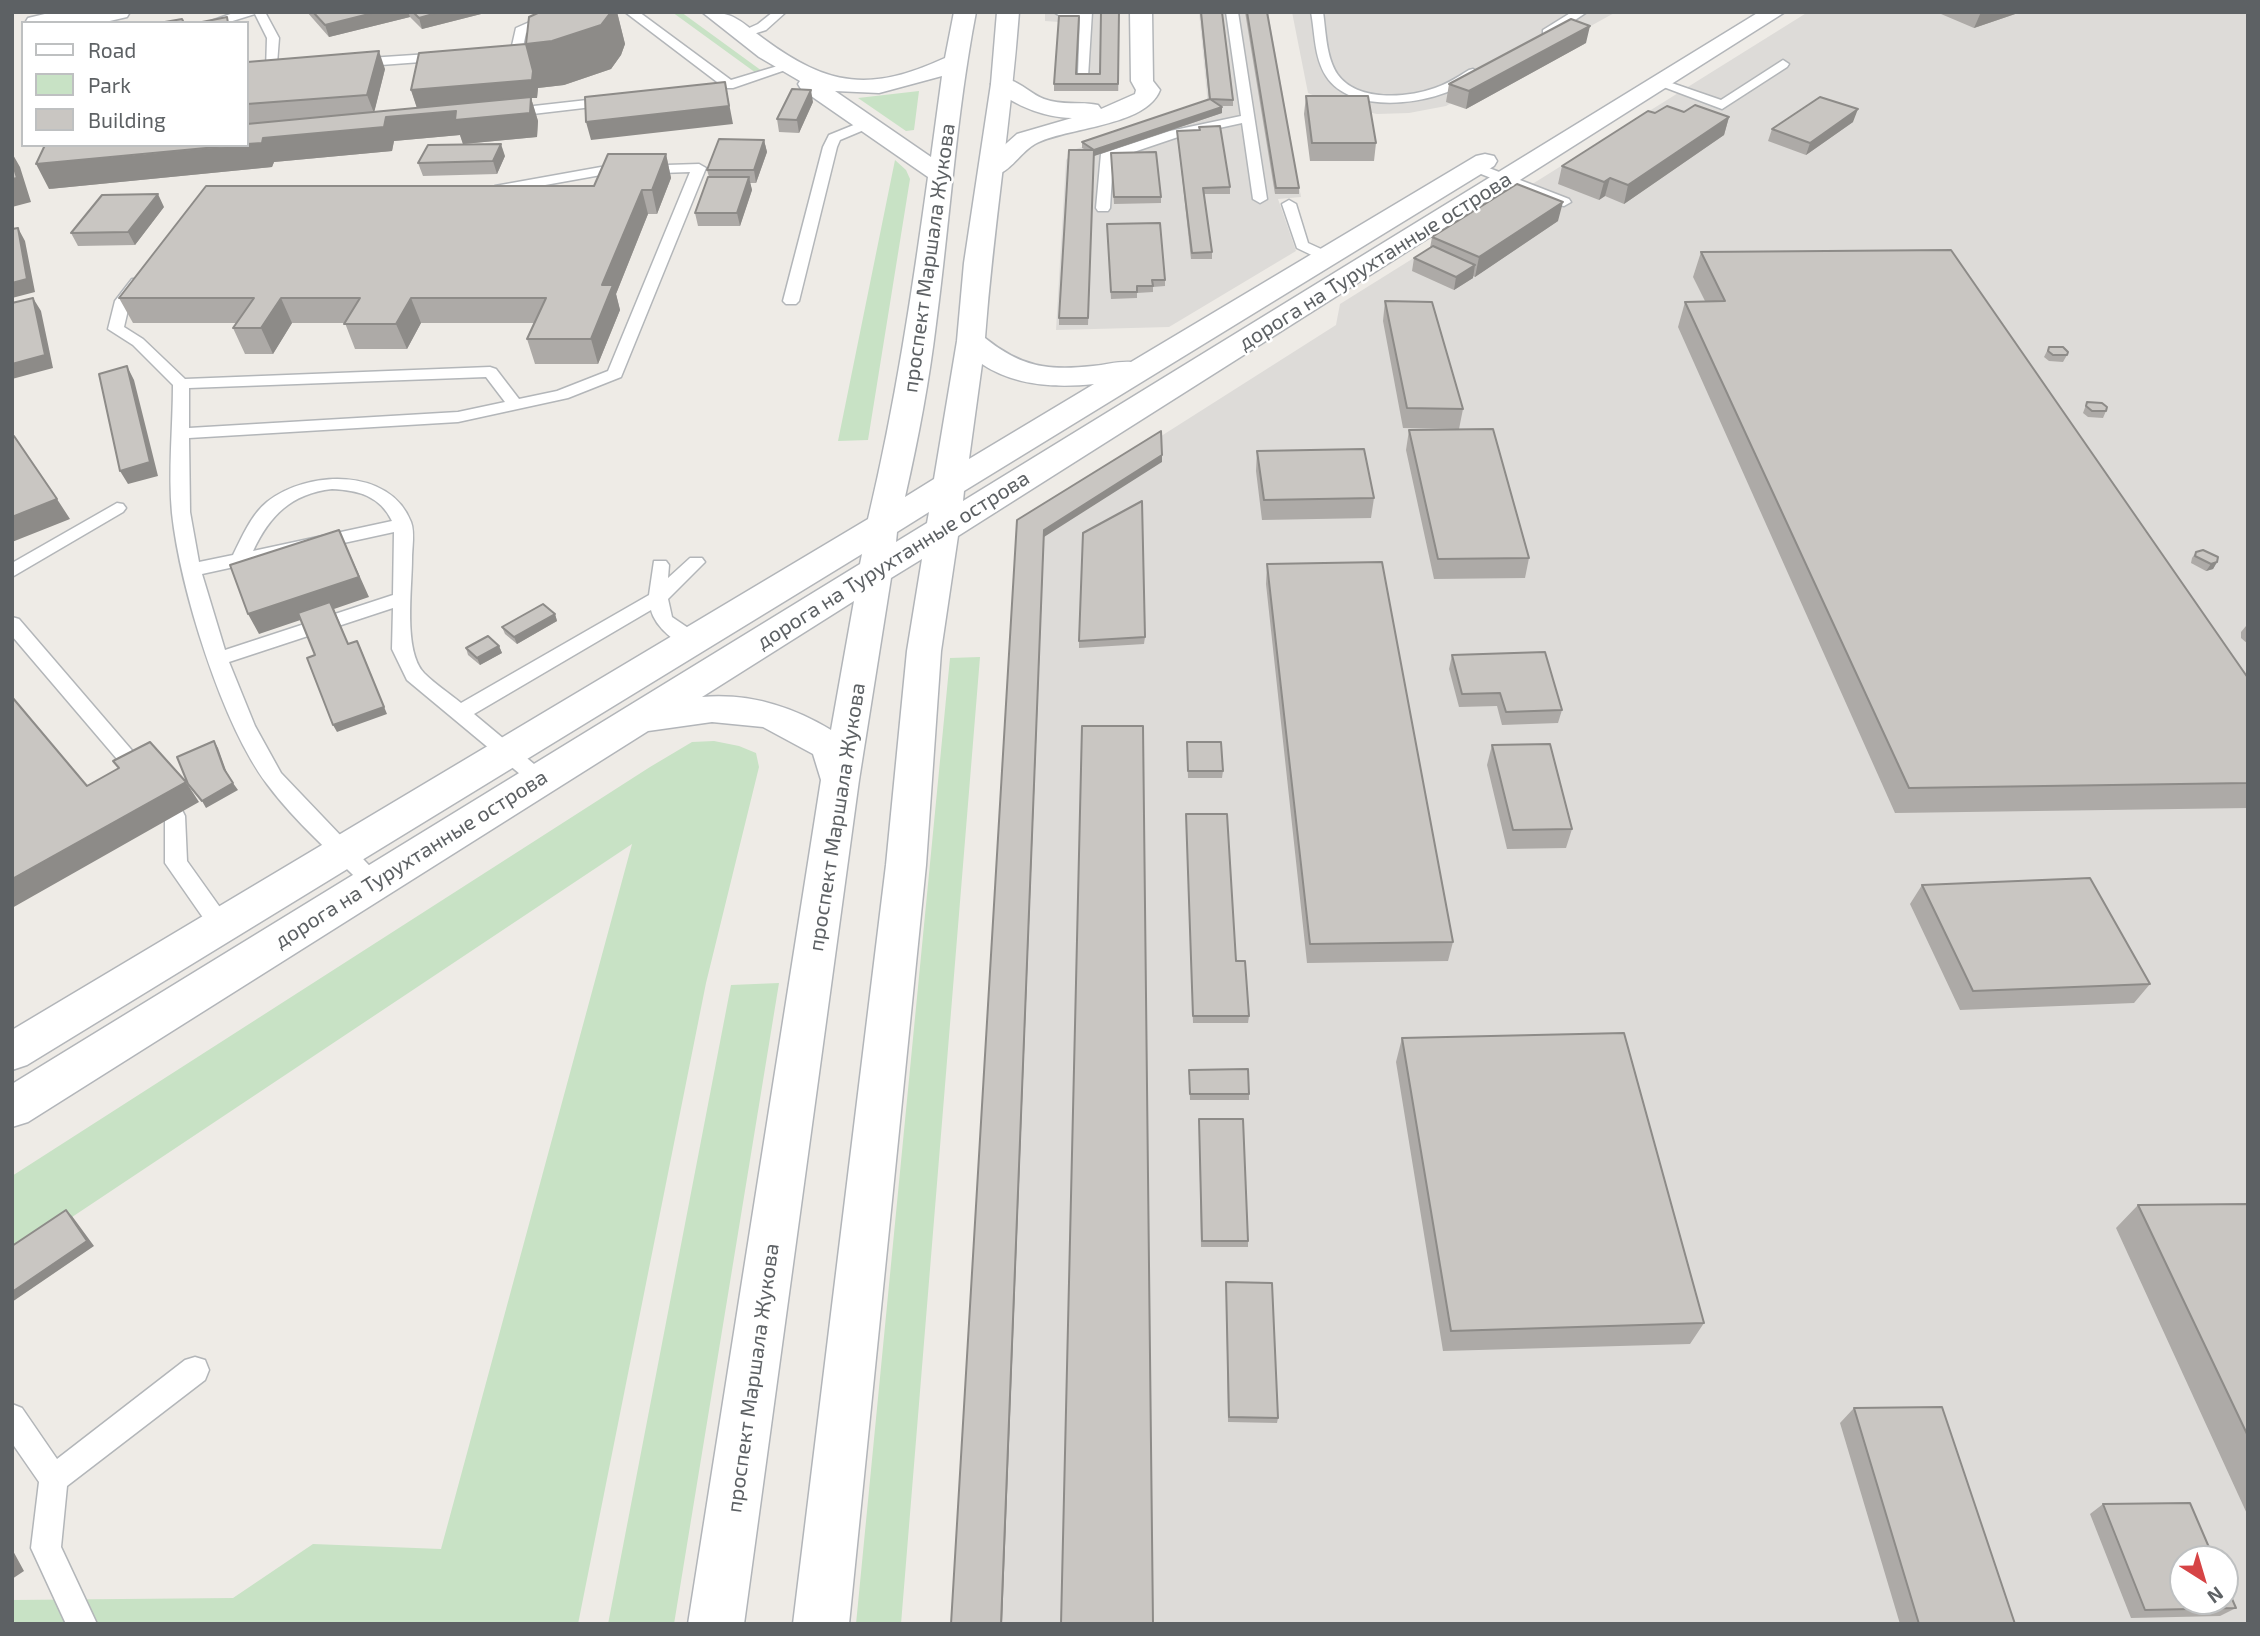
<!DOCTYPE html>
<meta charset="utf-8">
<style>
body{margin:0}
#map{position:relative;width:2260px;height:1636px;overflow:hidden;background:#eeebe6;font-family:"Exo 2",sans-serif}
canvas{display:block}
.frame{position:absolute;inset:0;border:14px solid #5d6164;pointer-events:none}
.legend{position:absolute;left:21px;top:21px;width:228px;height:126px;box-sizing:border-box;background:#fff;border:2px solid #bec0c1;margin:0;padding:9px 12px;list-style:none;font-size:21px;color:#5d6164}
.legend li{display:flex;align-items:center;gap:14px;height:35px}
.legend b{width:35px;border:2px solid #bec0c1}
.north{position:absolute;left:2169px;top:1545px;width:70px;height:70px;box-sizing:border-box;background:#fff;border:2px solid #bec0c1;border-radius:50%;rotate:143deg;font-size:19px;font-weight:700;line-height:28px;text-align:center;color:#5d6164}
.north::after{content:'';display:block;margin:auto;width:24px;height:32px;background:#d64446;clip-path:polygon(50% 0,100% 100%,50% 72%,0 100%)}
</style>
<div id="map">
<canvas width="2260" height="1636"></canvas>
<div class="frame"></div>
<ul class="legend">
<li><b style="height:9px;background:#fff"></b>Road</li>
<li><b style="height:19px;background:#c8e2c5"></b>Park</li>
<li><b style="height:19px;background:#c9c6c2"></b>Building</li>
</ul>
<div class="north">N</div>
</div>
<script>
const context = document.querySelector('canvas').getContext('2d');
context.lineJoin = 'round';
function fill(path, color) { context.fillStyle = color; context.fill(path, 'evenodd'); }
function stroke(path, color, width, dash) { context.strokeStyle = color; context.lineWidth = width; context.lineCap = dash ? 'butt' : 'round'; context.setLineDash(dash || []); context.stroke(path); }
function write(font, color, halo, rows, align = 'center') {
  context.font = font + ' "Exo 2",sans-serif'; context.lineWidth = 5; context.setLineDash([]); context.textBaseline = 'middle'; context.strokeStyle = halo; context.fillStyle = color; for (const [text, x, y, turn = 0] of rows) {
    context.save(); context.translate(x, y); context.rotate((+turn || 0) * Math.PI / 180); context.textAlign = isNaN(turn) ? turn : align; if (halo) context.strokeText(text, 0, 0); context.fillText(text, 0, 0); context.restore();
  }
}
fill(new Path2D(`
 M 1045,12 L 1119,12 L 1119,91 L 1054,91 L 1059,22 L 1045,21 Z
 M 1199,12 L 1268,12 L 1301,197 L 1278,199 L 1296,251 L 1169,327 L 1056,330 L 1066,160 L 1076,149 L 1208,106 Z
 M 1292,12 L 1616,12 L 1446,106 L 1409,113 L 1377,114 L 1338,106 L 1308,93 Z
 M 1808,12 L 2248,12 L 2248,1624 L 953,1624 L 1018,527 L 1336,325 L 1340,304 ZM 2183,1559 L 2225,1559 L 2225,1601 L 2183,1601 Z`), '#dddbd8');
fill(new Path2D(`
 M 672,12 L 681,12 L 762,71 L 756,73 Z
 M 919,91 L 914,130 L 906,131 L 858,98 Z
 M 895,160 L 906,170 L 910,179 L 868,440 L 838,441 Z
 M 980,657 L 901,1624 L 856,1624 L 950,658 Z
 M 714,741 L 739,746 L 756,753 L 759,767 L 706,983 L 578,1624 L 12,1624 L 12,1600 L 233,1598 L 313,1544 L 441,1549 L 632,844 L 12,1257 L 12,1176 L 650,767 L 692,742 Z
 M 779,983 L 674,1624 L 608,1624 L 731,985 Z`), '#c8e2c5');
const lane = new Path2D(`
 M 236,12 L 265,12 L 279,38 L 277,64 L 294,64 L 294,70 L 266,71 L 267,38 L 255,14 L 226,23 L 206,23 Z
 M 625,12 L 639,12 L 731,80 L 791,62 L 797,66 L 733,88 L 725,88 Z
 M 773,12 L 786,12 L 766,30 L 744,37 L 738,33 L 758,24 Z
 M 1054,12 L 1092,12 L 1088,77 L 1084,78 L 1078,74 L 1080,16 L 1060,16 Z
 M 1226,12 L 1238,12 L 1267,199 L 1260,203 L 1253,199 L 1242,123 L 1178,137 L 1113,159 L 1110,208 L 1108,211 L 1098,211 L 1096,208 L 1101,154 L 1170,131 L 1241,116 Z
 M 1311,12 L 1323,12 C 1326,32 1326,58 1338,75 C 1358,102 1407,98 1435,88 C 1447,84 1458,77 1469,70 L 1473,69 L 1479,73 C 1448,104 1353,119 1326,76 C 1314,57 1315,33 1311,12 Z
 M 1572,12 L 1587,12 L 1551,36 L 1543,36 L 1543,30 Z
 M 541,17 L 547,21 L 526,33 L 521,56 L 493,57 L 493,51 L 511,50 L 516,28 Z
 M 444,53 L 450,57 L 448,60 L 354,67 L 348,63 L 354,59 Z
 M 1783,60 L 1789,64 L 1787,67 L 1722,109 L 1653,83 L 1659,79 L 1663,80 L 1721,100 Z
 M 614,97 L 620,101 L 618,104 L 507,117 L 501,113 L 507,109 Z
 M 866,120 L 871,121 L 871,127 L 840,140 L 837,147 L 799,301 L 796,304 L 786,304 L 783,301 L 823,147 L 829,135 Z
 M 1476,163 L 1569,199 L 1571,202 L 1564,206 L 1559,205 L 1471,170 L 1471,164 Z
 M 699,164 L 706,168 L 621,377 L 568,398 L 458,422 L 189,438 L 190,512 L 199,562 L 233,555 C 242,537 251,515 267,502 C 307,470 390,467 411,522 C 415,532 412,548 412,559 C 412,588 403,651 424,673 C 435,684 449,693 461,703 L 649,595 L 654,561 L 666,561 L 669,565 L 668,578 L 690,558 L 702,558 L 705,562 L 668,599 L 672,617 L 700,636 L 702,641 L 700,646 C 681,651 655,627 651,610 L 474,714 L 546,774 L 549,779 L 546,784 L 539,787 L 532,784 L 407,680 L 392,649 L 393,608 L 229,662 L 255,726 L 281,773 L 385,882 L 382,888 L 374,890 L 366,888 C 333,854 295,822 267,784 C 222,724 180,588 172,513 C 168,471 173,427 173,385 L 133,345 L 108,329 L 115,301 L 132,279 L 142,279 L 144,282 L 130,301 L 124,327 L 143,339 L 185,379 L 490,367 L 496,369 L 519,399 L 557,391 L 608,371 L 690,172 L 601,175 L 495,194 L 488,190 L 495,186 L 601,167 ZM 486,377 L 505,402 L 458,412 L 189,428 L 189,388 ZM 332,489 C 358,490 380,496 392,521 L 253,551 C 270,515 291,494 332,489 ZM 394,532 L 393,595 L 225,650 L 202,574 Z
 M 1289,200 L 1296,204 L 1308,243 L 1332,254 L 1334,257 L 1332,260 L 1322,260 L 1297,248 L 1282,204 Z
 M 117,503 L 123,504 L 126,508 L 123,512 L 12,577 L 12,563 Z
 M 12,617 L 19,619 L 148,769 L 151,774 L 148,779 L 141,782 L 134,779 L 12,636 Z
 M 175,808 L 182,810 L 185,816 L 187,861 L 229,920 L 232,926 L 229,932 L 221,935 L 213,932 L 165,863 L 165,816 L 168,810 Z
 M 195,1357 L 205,1360 L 209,1370 L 205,1380 L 67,1486 L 61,1547 L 97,1624 L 66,1624 L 31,1548 L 39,1482 L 12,1443 L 12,1404 L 22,1408 L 57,1459 L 185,1360 Z`);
const street = new Path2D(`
 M 53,12 L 130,12 L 127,17 L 101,23 L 25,23 L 28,18 Z
 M 1130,12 L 1152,12 L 1153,81 L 1160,90 C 1146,127 1066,127 1035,144 C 1016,155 1007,181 982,175 L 979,170 L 982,165 L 1017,134 L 1072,118 C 1042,117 1017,106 994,89 L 991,84 L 994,79 C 1013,74 1027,92 1044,99 C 1062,106 1080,101 1098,105 L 1101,109 L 1135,94 L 1136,90 L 1131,81 Z`);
const secondary = new Path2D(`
 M 702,12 C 736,12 738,20 764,39 C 829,87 871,92 945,58 L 954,12 L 976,12 C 956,115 950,220 936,324 C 929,382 918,440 905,497 L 934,479 L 957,341 L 964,263 L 991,84 L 997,12 L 1019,12 C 1011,121 993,229 985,338 C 1021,367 1048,371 1093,366 C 1105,365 1118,361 1131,362 L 1476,156 L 1485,154 L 1494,156 L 1497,161 L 1494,166 L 964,491 L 963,501 L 1759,12 L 1785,12 L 958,536 L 941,651 L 926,865 L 849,1624 L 793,1624 L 886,865 L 907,651 L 922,559 L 891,578 L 859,780 L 744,1624 L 688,1624 L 821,780 L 813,754 L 763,727 L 712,722 L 648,731 L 28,1122 L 12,1127 L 12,1084 L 860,564 L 862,554 L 27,1065 L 12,1070 L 12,1030 L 868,519 C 895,406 912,293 928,177 L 801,89 L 798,84 L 800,81 L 759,57 ZM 942,76 L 931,157 L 835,91 L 879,93 ZM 982,364 C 1015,386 1056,388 1094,384 L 969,459 ZM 929,512 L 927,523 L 896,542 L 897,532 ZM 854,601 L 831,730 C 791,706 749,693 702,697 Z`);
stroke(lane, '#b3b6b9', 3);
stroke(street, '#b3b6b9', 3);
stroke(secondary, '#b2b5b9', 3);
fill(lane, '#fff');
fill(street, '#fff');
fill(secondary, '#fff');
fill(new Path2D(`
 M 307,12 L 489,12 L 422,29 L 410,17 L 329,37 Z
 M 530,12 L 617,12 L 625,44 L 621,55 L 611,69 L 564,85 L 538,88 L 537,98 L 531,98 L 538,121 L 537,137 L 463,144 L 460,135 L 394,141 L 392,151 L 274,162 L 272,167 L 49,189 L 247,123 L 247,62 L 385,69 L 374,112 L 417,108 L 411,90 L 526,44 L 534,15 Z
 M 1119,12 L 1118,91 L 1054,91 L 1054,84 L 1077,74 L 1100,74 Z
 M 1200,12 L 1222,12 L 1233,100 L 1233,106 L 1220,106 L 1222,107 L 1222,113 L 1094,156 L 1088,325 L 1059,325 L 1059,318 L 1086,150 L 1082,148 L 1082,142 L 1209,100 Z
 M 1245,12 L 1267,12 L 1299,188 L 1299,194 L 1275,194 Z
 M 1942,12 L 2021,12 L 1974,28 L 1941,14 Z
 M 1586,43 L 1466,109 L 1446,102 L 1449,84 Z
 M 1306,96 L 1376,143 L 1374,161 L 1310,161 L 1304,114 Z
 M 813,102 L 799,133 L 779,132 L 777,119 Z
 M 1684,112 L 1729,117 L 1724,135 L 1624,204 L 1605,196 L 1599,200 L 1558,184 L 1562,166 L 1655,113 Z
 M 1853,122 L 1806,155 L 1768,141 L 1772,129 Z
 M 1199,127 L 1230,187 L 1230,194 L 1204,194 L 1212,252 L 1212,259 L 1191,259 L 1177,131 L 1199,130 Z
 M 764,140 L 767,152 L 756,183 L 750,183 L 752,190 L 740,226 L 698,226 L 695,213 L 709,177 L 707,170 Z
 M 1111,153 L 1161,197 L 1161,203 L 1114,204 Z
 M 666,154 L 671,178 L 657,214 L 648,214 L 616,294 L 620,310 L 598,364 L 535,364 L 527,339 L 534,323 L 421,323 L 407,349 L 355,349 L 345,323 L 292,323 L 273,354 L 245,354 L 233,328 L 236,323 L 133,323 L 119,298 L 594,186 Z
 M 505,156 L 497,174 L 423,176 L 418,163 Z
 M 164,207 L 135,245 L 78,246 L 71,233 Z
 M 1558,221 L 1475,277 L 1473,276 L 1473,278 L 1454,290 L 1412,271 L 1414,258 L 1430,248 L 1432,237 Z
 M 1107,224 L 1165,280 L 1165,286 L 1153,287 L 1153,292 L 1137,293 L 1137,298 L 1111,299 Z
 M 1701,252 L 2248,678 L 2248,808 L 1895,813 L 1678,327 L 1685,302 L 1705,301 L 1693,277 Z
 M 1385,301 L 1463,409 L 1459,429 L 1403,428 L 1383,321 Z
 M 2049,347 L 2067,355 L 2063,362 L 2049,361 L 2044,357 Z
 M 2087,402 L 2106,411 L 2103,418 L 2088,417 L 2083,413 Z
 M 1409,430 L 1529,558 L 1525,578 L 1434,579 L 1406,450 Z
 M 1257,451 L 1374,498 L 1371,518 L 1262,520 L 1256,471 Z
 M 2196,552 L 2217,562 L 2213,569 L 2206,571 L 2191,563 L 2192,558 Z
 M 1267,564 L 1453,942 L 1448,961 L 1307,963 L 1266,584 Z
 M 555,614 L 557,621 L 517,644 L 505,634 L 502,627 Z
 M 2248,625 L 2248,644 L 2241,638 L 2241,632 L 2246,626 Z
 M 1145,637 L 1144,644 L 1079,648 L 1079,641 Z
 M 499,646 L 502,653 L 480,665 L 468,655 L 466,648 Z
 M 1452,655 L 1562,710 L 1558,723 L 1502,725 L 1497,706 L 1459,707 L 1449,669 Z
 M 1187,742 L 1223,771 L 1222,778 L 1188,778 Z
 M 1492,745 L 1572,829 L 1566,848 L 1507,849 L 1487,765 Z
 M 1186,821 L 1236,961 L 1249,1016 L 1248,1023 L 1193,1023 Z
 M 1922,885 L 2150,984 L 2134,1003 L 1960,1010 L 1910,904 Z
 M 1402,1038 L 1704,1323 L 1690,1344 L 1443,1351 L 1396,1062 Z
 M 1189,1070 L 1249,1094 L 1249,1100 L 1190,1100 Z
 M 1199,1119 L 1248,1241 L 1248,1247 L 1201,1247 Z
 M 2248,1204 L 2248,1516 L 2116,1228 L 2138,1205 Z
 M 1226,1282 L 1278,1418 L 1277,1423 L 1228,1422 Z
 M 1854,1408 L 2015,1624 L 1900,1624 L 1840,1423 Z
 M 2103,1504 L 2236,1608 L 2220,1616 L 2131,1618 L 2090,1514 Z`), '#adaaa7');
fill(new Path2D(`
 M 377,12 L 408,12 L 410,17 L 329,37 L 325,25 Z
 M 440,12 L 489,12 L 422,29 L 419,18 Z
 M 611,12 L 617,12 L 625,44 L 621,55 L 611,69 L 564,85 L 538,88 L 537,98 L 531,98 L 538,121 L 537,137 L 463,144 L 460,135 L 394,141 L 392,151 L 274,162 L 272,167 L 49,189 L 36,164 L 247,145 L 263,138 L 386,117 L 456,111 L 530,113 L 417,108 L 411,90 L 526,44 Z
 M 1981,12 L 2021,12 L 1974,28 Z
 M 1590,26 L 1586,43 L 1466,109 L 1469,91 Z
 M 379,51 L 385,69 L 374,113 L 367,95 Z
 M 725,82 L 733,124 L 591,140 L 586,122 Z
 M 811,90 L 813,102 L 799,133 L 797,120 Z
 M 1222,107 L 1222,113 L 1094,156 L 1094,150 Z
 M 1858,109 L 1853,122 L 1806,155 L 1810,143 Z
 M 1729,117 L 1724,135 L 1624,204 L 1628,185 Z
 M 764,140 L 767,152 L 756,183 L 754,170 Z
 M 501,144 L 505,156 L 497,174 L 493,161 Z
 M 12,153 L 20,167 L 31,202 L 12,207 Z
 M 666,154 L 671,178 L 657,214 L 652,190 Z
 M 749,177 L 752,190 L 740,226 L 737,213 Z
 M 1610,178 L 1605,196 L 1599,200 L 1604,182 Z
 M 642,190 L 648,214 L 616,294 L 620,310 L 598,364 L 591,339 L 602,285 Z
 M 158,194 L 164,207 L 135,245 L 128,232 Z
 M 1563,202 L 1558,221 L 1475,277 L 1479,257 Z
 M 18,228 L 25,241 L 35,292 L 12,298 L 12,283 Z
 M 1475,265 L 1473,278 L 1454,290 L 1456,277 Z
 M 33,298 L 41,311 L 53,368 L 12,379 L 12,364 Z
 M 281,298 L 292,323 L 273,354 L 261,328 Z
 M 411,298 L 421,323 L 407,349 L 396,324 Z
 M 127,366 L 134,380 L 158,476 L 128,484 L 120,471 Z
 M 1162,455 L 1162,462 L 1044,537 L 1002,1624 L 1001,1624 L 1044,530 Z
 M 57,499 L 70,519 L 12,542 L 12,517 Z
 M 339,530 L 369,597 L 334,609 L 351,651 L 333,609 L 259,634 L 248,614 Z
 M 2217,562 L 2213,569 L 2206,571 L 2211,564 Z
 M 555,614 L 557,621 L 517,644 L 514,637 Z
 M 499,646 L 502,653 L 480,665 L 477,658 Z
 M 360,647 L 387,714 L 337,732 L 333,725 Z
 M 214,741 L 218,748 L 228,776 L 224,769 Z
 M 186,782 L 199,802 L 12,908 L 12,879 Z
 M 233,783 L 238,790 L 206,808 L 202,801 Z
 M 66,1210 L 72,1216 L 94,1246 L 12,1302 L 12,1292 Z
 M 12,1549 L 24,1571 L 12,1579 Z`), '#8d8b88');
const building = new Path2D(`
 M 313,12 L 377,12 L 325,25 Z
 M 413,12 L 440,12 L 419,18 Z
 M 540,12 L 611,12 L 601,25 L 552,41 L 526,44 L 529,17 Z
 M 1101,12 L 1119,12 L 1118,84 L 1054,84 L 1059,16 L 1079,16 L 1076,74 L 1100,74 Z
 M 1201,12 L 1222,12 L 1233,100 L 1210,99 Z
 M 1247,12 L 1267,12 L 1299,188 L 1276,188 Z
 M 227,17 L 228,23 L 197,23 Z
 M 182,19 L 184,23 L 159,23 Z
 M 1571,19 L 1590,26 L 1469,91 L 1449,84 Z
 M 526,44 L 533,71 L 532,80 L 411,90 L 419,53 Z
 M 379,51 L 367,95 L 247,104 L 247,62 Z
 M 725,82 L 729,106 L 586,122 L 585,97 Z
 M 792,89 L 811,90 L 797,120 L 777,119 Z
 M 1306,96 L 1368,96 L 1376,143 L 1312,143 Z
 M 531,97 L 530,113 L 455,120 L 456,111 L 386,117 L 384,127 L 263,138 L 262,143 L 247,144 L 247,124 Z
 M 1820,97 L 1858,109 L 1810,143 L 1772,129 Z
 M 1210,99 L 1222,107 L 1094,150 L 1082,142 Z
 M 1695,105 L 1729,117 L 1628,185 L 1610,178 L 1604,182 L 1562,166 L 1648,111 L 1655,113 L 1667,106 L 1684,112 Z
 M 1220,126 L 1230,187 L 1203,188 L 1212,252 L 1192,253 L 1177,131 L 1200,130 L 1199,127 Z
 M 719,139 L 764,140 L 754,170 L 707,170 Z
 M 501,144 L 493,161 L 418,163 L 428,145 Z
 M 45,145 L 238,145 L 36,164 Z
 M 1069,150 L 1094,150 L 1088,318 L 1059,318 Z
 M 1156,152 L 1161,197 L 1114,197 L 1111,153 Z
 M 608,154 L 666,154 L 652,190 L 642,190 L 602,285 L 613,285 L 591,339 L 527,339 L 546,298 L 411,298 L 396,324 L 344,324 L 360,298 L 281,298 L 261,328 L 233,328 L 254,298 L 119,298 L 206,186 L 594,186 Z
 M 12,161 L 17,178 L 12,179 Z
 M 708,177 L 749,177 L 737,213 L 695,213 Z
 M 1517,184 L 1563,202 L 1479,257 L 1432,237 Z
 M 158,194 L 128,232 L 71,233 L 102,195 Z
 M 1160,223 L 1165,280 L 1152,280 L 1153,286 L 1137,286 L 1137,292 L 1111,292 L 1107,224 Z
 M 18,228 L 27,279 L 12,283 L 12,229 Z
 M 1433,246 L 1475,265 L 1456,277 L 1414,258 Z
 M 1951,250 L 2248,678 L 2248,783 L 1909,788 L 1685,302 L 1725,301 L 1701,252 Z
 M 33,298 L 45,355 L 12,364 L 12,303 Z
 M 1385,301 L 1432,302 L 1463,409 L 1407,408 Z
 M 2049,347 L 2063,347 L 2068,352 L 2067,355 L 2053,355 L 2048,351 Z
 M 127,366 L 150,462 L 120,471 L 99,374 Z
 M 2087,402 L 2102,403 L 2107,407 L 2106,411 L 2092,411 L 2086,406 Z
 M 1493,429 L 1529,558 L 1438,559 L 1409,430 Z
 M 1161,431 L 1162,455 L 1044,530 L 1001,1624 L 951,1624 L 1017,520 Z
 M 14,436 L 57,499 L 12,517 L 12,437 Z
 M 1364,449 L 1374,498 L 1264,500 L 1257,451 Z
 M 1142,501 L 1145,637 L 1079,641 L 1083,533 Z
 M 339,530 L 359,577 L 248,614 L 230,565 Z
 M 2203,550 L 2218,557 L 2217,562 L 2211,564 L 2195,556 L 2196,552 Z
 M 1382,562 L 1453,942 L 1310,944 L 1267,564 Z
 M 330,602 L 348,644 L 357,641 L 384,707 L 333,725 L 307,658 L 315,655 L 298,613 Z
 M 543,604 L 555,614 L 514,637 L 502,627 Z
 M 488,636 L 499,646 L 477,658 L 466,648 Z
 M 1545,652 L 1562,710 L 1506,712 L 1500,693 L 1462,694 L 1452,655 Z
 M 12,697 L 87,786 L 119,768 L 113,761 L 150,742 L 186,782 L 12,879 Z
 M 1082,726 L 1143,726 L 1153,1624 L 1061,1624 Z
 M 214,741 L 224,769 L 233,783 L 202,801 L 188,784 L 177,757 Z
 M 1187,742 L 1221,742 L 1223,771 L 1188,771 Z
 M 1550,744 L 1572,829 L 1513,830 L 1492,745 Z
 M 1186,814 L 1227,814 L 1236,961 L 1245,961 L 1249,1016 L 1193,1016 Z
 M 2090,878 L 2150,984 L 1973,991 L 1922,885 Z
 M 1624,1033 L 1704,1323 L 1451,1331 L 1402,1038 Z
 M 1248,1069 L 1249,1094 L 1190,1094 L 1189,1070 Z
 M 1199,1119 L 1243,1119 L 1248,1241 L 1202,1241 Z
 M 2248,1204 L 2248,1436 L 2138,1205 Z
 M 66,1210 L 87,1241 L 12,1292 L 12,1246 Z
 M 1226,1282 L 1272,1283 L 1278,1418 L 1229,1417 Z
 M 1942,1407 L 2015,1624 L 1919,1624 L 1854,1408 Z
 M 2190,1503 L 2214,1559 L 2183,1559 L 2183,1601 L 2225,1601 L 2225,1583 L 2236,1608 L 2145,1610 L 2103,1504 Z`);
fill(building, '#c9c6c2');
stroke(building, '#8d8b88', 2);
write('21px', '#5d6164', '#fff', [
 ["проспект Маршала Жукова",929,258,-82],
 ["дорога на Турухтанные острова",1375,261,-32],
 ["дорога на Турухтанные острова",893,560,-32],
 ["проспект Маршала Жукова",837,817,-81],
 ["дорога на Турухтанные острова",411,859,-32],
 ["проспект Маршала Жукова",753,1378,-82]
]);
</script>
